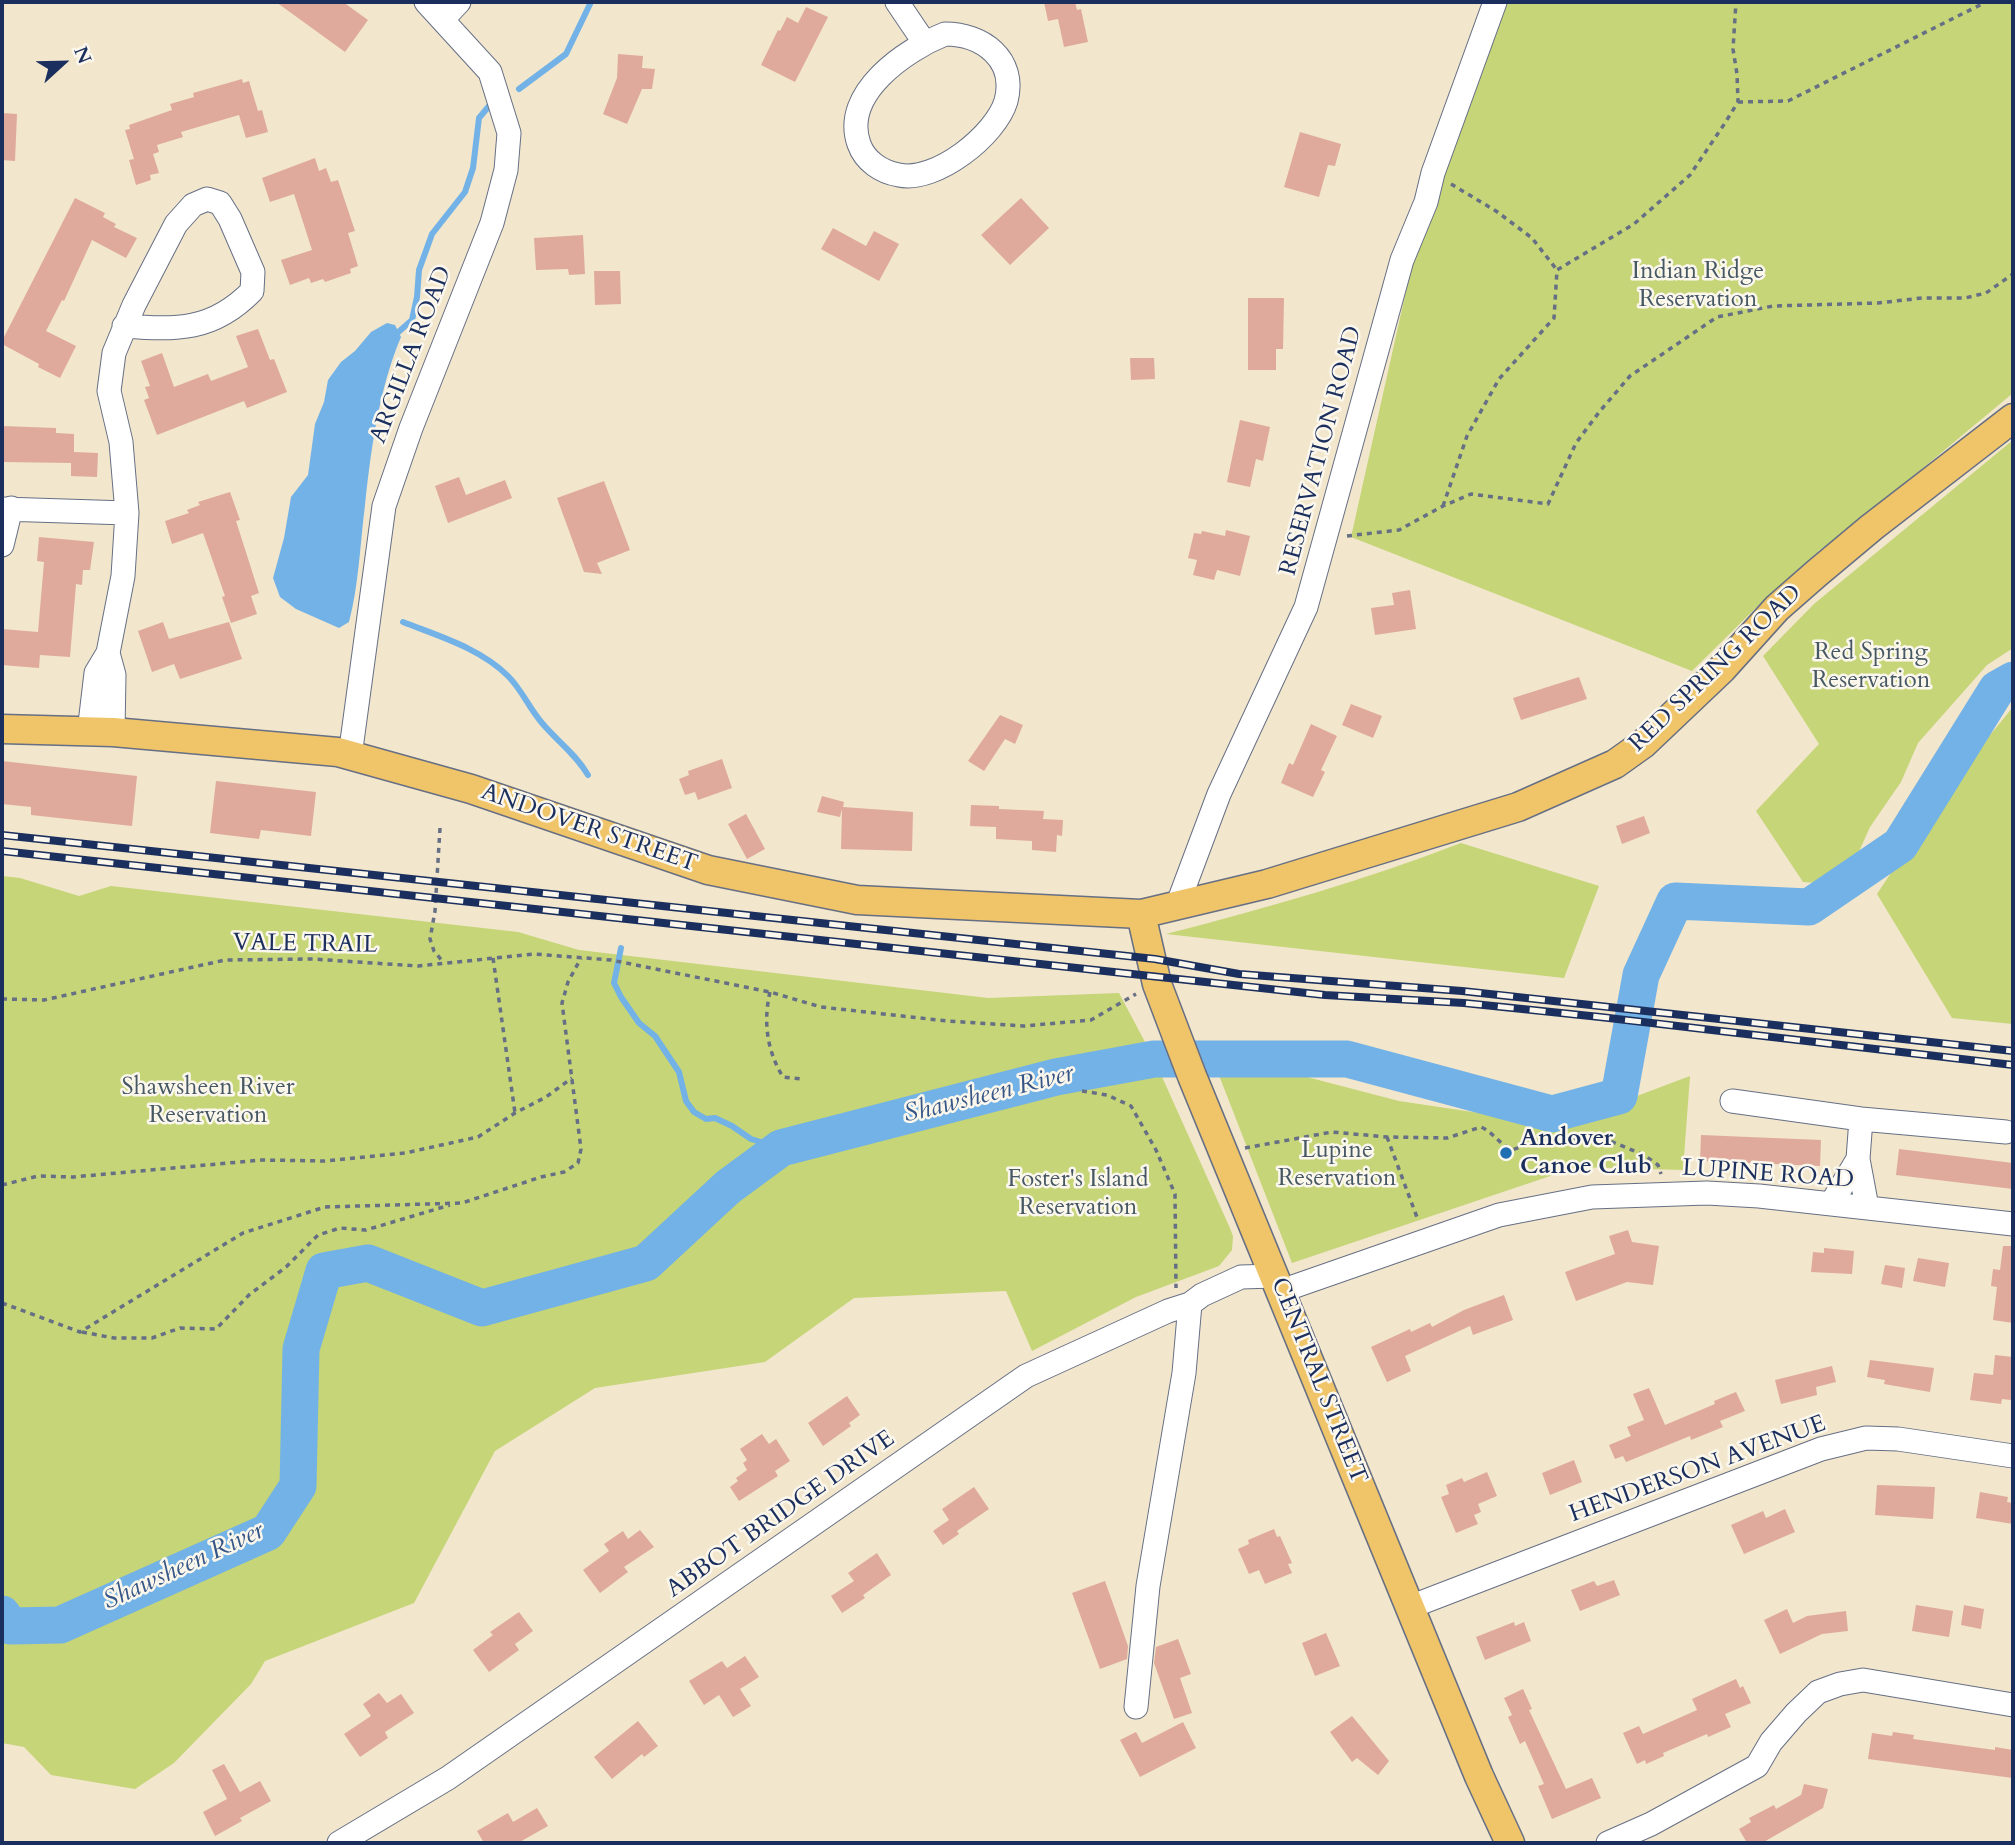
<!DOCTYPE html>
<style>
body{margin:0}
#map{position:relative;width:2015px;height:1845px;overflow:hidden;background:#f2e6cc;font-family:Cardo,serif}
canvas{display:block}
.frame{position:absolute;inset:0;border:4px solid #1b2f5e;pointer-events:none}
.north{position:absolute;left:28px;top:28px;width:70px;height:70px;-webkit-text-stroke:5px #fbf7ec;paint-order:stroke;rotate:68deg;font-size:19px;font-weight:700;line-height:28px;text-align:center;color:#1b2f5e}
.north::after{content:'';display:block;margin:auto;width:24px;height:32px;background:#1b2f5e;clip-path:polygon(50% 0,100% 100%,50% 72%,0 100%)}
</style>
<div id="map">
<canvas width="2015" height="1845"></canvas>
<div class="frame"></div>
<div class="north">N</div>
</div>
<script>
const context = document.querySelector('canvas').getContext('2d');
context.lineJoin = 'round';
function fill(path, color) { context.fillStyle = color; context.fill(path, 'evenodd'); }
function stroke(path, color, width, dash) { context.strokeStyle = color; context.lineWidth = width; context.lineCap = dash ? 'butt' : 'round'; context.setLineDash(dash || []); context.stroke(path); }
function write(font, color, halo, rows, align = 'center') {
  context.font = font + ' Cardo,serif'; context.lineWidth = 5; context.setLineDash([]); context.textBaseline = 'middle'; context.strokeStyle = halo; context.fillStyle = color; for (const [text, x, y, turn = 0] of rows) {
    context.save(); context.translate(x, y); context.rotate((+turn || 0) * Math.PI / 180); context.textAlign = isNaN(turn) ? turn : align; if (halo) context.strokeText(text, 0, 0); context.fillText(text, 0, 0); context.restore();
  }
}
fill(new Path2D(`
 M 1497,2 L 2013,2 L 2013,393 L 1875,508 L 1820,550 L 1767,597 L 1692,671 L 1351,537 L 1426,202 Z
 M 2013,440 L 2013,648 L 1987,665 L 1918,743 L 1901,782 L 1870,827 L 1856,858 L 1840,878 L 1832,884 L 1803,882 L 1756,811 L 1819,744 L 1763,656 L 1814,604 Z
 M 2013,707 L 2013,1024 L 1952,1018 L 1877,894 L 1950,784 Z
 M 1461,843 L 1599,886 L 1564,978 L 1166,934 C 1267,908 1365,880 1461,843 Z
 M 2,876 L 20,878 L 79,896 L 111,886 L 518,932 L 579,950 L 988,998 L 1119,993 L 1154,1059 L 1229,1226 L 1233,1236 L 1232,1250 L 1219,1266 L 1136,1297 L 1032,1351 L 1006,1291 L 854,1298 L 765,1362 L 595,1388 L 495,1451 L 414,1603 L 265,1661 L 251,1684 L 174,1763 L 135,1789 L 51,1775 L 24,1747 L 2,1743 Z
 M 1208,1047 L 1303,1076 L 1399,1101 L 1560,1125 L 1690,1076 L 1683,1170 L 1577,1167 L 1292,1263 Z`), '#c5d577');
fill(new Path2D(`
 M 387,323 L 395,325 L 401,337 C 379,389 371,449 365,505 C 360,544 359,584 349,622 L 339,628 L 296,609 L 280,597 L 273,578 L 284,538 L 291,497 L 308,475 L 315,424 L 324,402 L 328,380 L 341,362 L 355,351 L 371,332 Z`), '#73b2e6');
stroke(new Path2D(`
 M 519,89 L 566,54 L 591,2
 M 395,335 L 412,320 L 417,297 L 419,270 L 432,234 L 465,192 L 473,168 L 479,118 L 489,106
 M 403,622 C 438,636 480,648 508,676 C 522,690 529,708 542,723 C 558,742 575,753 588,775
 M 621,948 L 614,983 L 621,997 L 639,1023 L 655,1036 L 679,1072 L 686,1101 L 694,1112 L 706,1119 L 715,1118 L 732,1126 L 751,1139 L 781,1148`), '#73b2e6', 6);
stroke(new Path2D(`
 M 2,1614 L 11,1626 L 60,1625 L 268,1532 L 298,1486 L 301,1349 L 324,1271 L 368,1263 L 482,1308 L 646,1263 L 728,1187 L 781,1148 L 1056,1077 L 1154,1059 L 1347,1059 L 1552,1114 L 1619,1096 L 1641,975 L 1675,901 L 1809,907 L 1900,845 L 1997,689 L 2013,680`), '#73b2e6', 37);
fill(new Path2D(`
 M 276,2 L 343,2 L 368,20 L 345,52 Z
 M 1044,2 L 1075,2 L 1077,10 L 1081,9 L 1088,42 L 1064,47 L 1058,19 L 1048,21 Z
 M 806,7 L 828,17 L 795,82 L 761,65 L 778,30 L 780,31 L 787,17 L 798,23 Z
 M 618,54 L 643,56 L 642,68 L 655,69 L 652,89 L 642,89 L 627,124 L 603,114 L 617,78 Z
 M 242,79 L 243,83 L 249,81 L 258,111 L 262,110 L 268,132 L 246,138 L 239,115 L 181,132 L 183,137 L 157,145 L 159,152 L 153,154 L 159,173 L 150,175 L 151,180 L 136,185 L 129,160 L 134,159 L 125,130 L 130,129 L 129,125 L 172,110 L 170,104 L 194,97 L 193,93 Z
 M 2,113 L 17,114 L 15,161 L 2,160 Z
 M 1300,132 L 1341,144 L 1335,166 L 1328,165 L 1319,197 L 1284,187 Z
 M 315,158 L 319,171 L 326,168 L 331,182 L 338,180 L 355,231 L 348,233 L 358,266 L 350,269 L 351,273 L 325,282 L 323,279 L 311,283 L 309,278 L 290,285 L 281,260 L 312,250 L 294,194 L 270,202 L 262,178 Z
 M 75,198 L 105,213 L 103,217 L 116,224 L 114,227 L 137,238 L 126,258 L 92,240 L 64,301 L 62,300 L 46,331 L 76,346 L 60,378 L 38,367 L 39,364 L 2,344 L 2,341 Z
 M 1021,198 L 1049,228 L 1010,265 L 981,235 Z
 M 833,228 L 866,246 L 874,231 L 899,244 L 879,281 L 821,249 Z
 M 583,235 L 585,274 L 569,275 L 568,269 L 536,270 L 534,238 Z
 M 594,271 L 620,271 L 621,304 L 595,305 Z
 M 1248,298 L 1284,298 L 1283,349 L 1276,349 L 1276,370 L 1248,370 Z
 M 258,329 L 270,360 L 274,359 L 287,392 L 247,408 L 244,401 L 157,435 L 144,400 L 149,398 L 145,387 L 150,386 L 141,361 L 162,353 L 174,387 L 208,374 L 211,381 L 248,367 L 236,336 Z
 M 1130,358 L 1154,358 L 1155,379 L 1131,380 Z
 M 1240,420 L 1270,427 L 1263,461 L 1256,459 L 1250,487 L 1227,482 Z
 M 2,426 L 56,428 L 56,433 L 74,434 L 74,452 L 98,453 L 97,477 L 71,476 L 71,463 L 2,462 Z
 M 459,477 L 466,495 L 505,480 L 512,498 L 448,523 L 435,486 Z
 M 604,481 L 630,550 L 597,563 L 602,574 L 584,572 L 557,498 Z
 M 230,492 L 240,520 L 236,521 L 259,593 L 251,596 L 257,614 L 231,623 L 222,597 L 225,596 L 203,533 L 172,544 L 165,521 L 189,513 L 187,510 L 200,505 L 198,502 Z
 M 1226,530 L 1250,536 L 1240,576 L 1217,570 L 1214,580 L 1193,575 L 1197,560 L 1188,558 L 1194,533 L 1201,534 L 1202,531 L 1225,536 Z
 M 39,537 L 94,542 L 90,570 L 83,570 L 82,585 L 76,584 L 70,657 L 40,655 L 39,668 L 2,665 L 2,629 L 38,632 L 44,562 L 37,561 Z
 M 1410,590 L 1416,629 L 1375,635 L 1371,608 L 1394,605 L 1392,593 Z
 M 163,622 L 169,639 L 229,622 L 242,659 L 180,679 L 174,664 L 152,672 L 138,631 Z
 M 1579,677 L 1587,699 L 1521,720 L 1513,698 Z
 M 1351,704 L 1382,716 L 1373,738 L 1342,725 Z
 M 1000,715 L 1023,725 L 1015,744 L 1005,739 L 984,771 L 968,761 Z
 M 1311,724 L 1337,736 L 1321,770 L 1325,772 L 1313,797 L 1281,783 L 1289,763 L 1293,765 Z
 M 722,759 L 732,788 L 698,800 L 695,792 L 685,795 L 679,779 L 689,775 L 688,771 Z
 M 2,761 L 137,776 L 132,826 L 31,815 L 31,807 L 2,804 Z
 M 216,781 L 316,792 L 311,836 L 261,830 L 259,839 L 210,833 Z
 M 822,796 L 844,802 L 843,807 L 913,812 L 912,851 L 841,849 L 842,809 L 840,817 L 817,812 Z
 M 971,805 L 999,806 L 999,809 L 1044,811 L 1043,819 L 1063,820 L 1062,836 L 1057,835 L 1056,852 L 1032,850 L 1032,841 L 996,839 L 996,827 L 970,826 Z
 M 746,814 L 765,849 L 747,859 L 728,824 Z
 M 1644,816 L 1650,833 L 1622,844 L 1616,826 Z
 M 1701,1135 L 1821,1140 L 1820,1166 L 1700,1161 Z
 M 1899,1149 L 2013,1163 L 2013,1189 L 1896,1175 Z
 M 1628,1230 L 1632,1242 L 1659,1246 L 1653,1285 L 1627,1282 L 1576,1301 L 1565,1272 L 1615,1254 L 1609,1236 Z
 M 2003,1246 L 2013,1246 L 2013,1323 L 1993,1320 L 1997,1287 L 1991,1286 L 1993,1269 L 2000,1270 Z
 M 1824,1248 L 1854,1251 L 1852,1274 L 1811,1272 L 1813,1252 L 1824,1253 Z
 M 1918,1258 L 1949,1263 L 1945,1287 L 1913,1281 Z
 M 1885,1265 L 1905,1268 L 1902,1288 L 1881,1284 Z
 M 1504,1295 L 1513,1320 L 1473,1335 L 1470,1326 L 1405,1356 L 1411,1371 L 1387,1382 L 1371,1347 L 1410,1329 L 1411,1332 L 1430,1323 L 1432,1327 L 1464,1310 Z
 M 1995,1355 L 2013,1357 L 2011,1400 L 2002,1399 L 2001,1404 L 1970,1400 L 1974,1373 L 1993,1375 Z
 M 1870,1360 L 1934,1368 L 1930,1392 L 1884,1384 L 1885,1380 L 1867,1377 Z
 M 1832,1366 L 1836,1382 L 1816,1387 L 1817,1395 L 1781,1404 L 1775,1380 Z
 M 1649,1388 L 1665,1425 L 1715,1404 L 1714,1401 L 1736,1392 L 1745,1411 L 1720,1421 L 1723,1427 L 1691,1440 L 1690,1436 L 1626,1462 L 1623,1456 L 1615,1459 L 1609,1445 L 1631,1436 L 1627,1427 L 1644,1420 L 1633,1394 Z
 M 847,1396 L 860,1415 L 849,1423 L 851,1426 L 823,1446 L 808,1423 Z
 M 762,1434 L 769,1444 L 776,1439 L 790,1461 L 775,1471 L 778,1476 L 739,1501 L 730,1487 L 738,1481 L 736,1478 L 747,1470 L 743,1463 L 747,1460 L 740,1449 Z
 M 1574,1460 L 1582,1482 L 1550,1495 L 1542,1473 Z
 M 1487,1472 L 1497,1496 L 1478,1504 L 1481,1512 L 1474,1515 L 1478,1524 L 1456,1533 L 1441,1497 L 1449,1494 L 1446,1485 L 1462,1478 L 1464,1482 Z
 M 1877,1485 L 1935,1487 L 1933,1519 L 1875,1515 Z
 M 974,1487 L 989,1509 L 957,1531 L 959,1534 L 943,1545 L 933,1531 L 949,1520 L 942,1509 Z
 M 1980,1492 L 2008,1497 L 2007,1502 L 2013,1503 L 2013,1524 L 1976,1518 Z
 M 1785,1509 L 1795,1532 L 1744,1554 L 1731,1525 L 1763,1511 L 1766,1518 Z
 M 1274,1529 L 1277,1537 L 1280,1536 L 1292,1563 L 1288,1564 L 1292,1573 L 1265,1584 L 1259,1570 L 1249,1574 L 1238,1549 L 1249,1544 L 1248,1540 Z
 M 640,1530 L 654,1547 L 624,1567 L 628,1572 L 600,1593 L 583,1570 L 609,1551 L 604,1544 L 623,1531 L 628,1539 Z
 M 877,1553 L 891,1575 L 863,1595 L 865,1598 L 842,1613 L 831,1596 L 854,1581 L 848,1573 Z
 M 1614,1580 L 1620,1595 L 1580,1611 L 1571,1590 L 1594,1581 L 1597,1586 Z
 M 1105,1581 L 1128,1646 L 1127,1659 L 1100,1669 L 1072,1593 Z
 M 1916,1605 L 1953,1611 L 1949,1637 L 1912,1631 Z
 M 1964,1605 L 1984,1609 L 1981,1629 L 1961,1625 Z
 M 1787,1609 L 1793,1623 L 1807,1616 L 1846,1611 L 1848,1631 L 1822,1634 L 1780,1654 L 1764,1620 Z
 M 519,1612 L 533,1631 L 515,1644 L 519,1650 L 489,1672 L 473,1650 L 493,1635 L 490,1632 Z
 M 1514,1622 L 1515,1626 L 1524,1622 L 1531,1641 L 1485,1660 L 1476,1637 Z
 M 1326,1633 L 1340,1666 L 1315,1676 L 1302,1643 Z
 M 1178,1639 L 1191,1674 L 1180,1678 L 1192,1713 L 1174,1719 L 1154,1663 L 1156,1647 Z
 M 745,1656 L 759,1677 L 740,1689 L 751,1706 L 733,1717 L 719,1695 L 704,1705 L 689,1681 L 722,1661 L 727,1668 Z
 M 1736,1679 L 1740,1688 L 1743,1686 L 1751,1703 L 1725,1714 L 1731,1727 L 1708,1737 L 1707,1734 L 1663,1753 L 1664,1756 L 1646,1764 L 1645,1760 L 1637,1764 L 1623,1733 L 1639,1726 L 1643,1734 L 1697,1710 L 1692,1699 Z
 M 1523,1689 L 1532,1709 L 1529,1710 L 1566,1789 L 1592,1778 L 1601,1798 L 1552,1819 L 1538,1786 L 1544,1784 L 1525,1741 L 1520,1744 L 1508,1717 L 1512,1715 L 1504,1698 Z
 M 379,1693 L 387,1703 L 401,1694 L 414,1713 L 385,1732 L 388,1738 L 360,1757 L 344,1734 L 371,1716 L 363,1704 Z
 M 1352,1716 L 1389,1761 L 1378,1775 L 1357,1758 L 1352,1762 L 1330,1732 Z
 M 638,1721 L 658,1746 L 644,1757 L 642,1754 L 612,1779 L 594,1757 Z
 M 1183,1722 L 1196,1748 L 1140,1777 L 1120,1740 L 1136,1732 L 1142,1743 Z
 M 1893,1732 L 1914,1735 L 1913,1739 L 1995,1750 L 1995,1747 L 2013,1750 L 2013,1778 L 1868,1759 L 1872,1733 L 1892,1736 Z
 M 224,1764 L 240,1792 L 260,1781 L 271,1801 L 240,1818 L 242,1821 L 215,1836 L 203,1812 L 227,1799 L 212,1770 Z
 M 1804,1784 L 1828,1789 L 1823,1808 L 1762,1843 L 1747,1843 L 1739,1829 L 1751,1822 L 1749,1818 L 1774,1805 L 1776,1809 L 1801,1795 Z
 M 537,1808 L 548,1826 L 518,1843 L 484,1843 L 477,1831 L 508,1813 L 513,1822 Z`), '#dfaa9b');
const minor = new Path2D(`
 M 897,2 L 924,42
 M 443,19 L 459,2
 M 945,34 C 982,34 1017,59 1006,101 C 996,135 936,183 899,175 C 881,172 865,161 859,144 C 841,94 905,50 945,34 Z
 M 2,509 L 127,513
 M 2,545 L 11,508
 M 108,653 L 114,675 L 113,732
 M 89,732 L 96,673 L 108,653 L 123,576 L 127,513 L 121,442 L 109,391 L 114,353 L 134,305 L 176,224 L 193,205 L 207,199 L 220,203 L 230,219 L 253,272 L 252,291 C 213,331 177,330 124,326
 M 350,756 L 384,506 L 411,428 L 492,223 L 506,170 L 509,133 L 490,72 L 426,2
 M 1177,906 L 1219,794 L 1306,607 L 1402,260 L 1426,202 L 1433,173 L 1495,2
 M 1732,1101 L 1861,1119 L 2006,1132
 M 1858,1159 L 1861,1119
 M 1831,1204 L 1858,1159 L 1867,1207
 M 1281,1291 L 1499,1215 L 1592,1197 L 1707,1193 L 1759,1196 L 2013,1224
 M 1410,1607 L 1821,1449 L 1866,1438 L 1898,1439 L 2013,1456
 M 1136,1707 L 1148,1586 L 1184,1373 L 1190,1304
 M 339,1843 L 448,1778 L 1026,1376 L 1168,1311 L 1190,1304 L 1202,1295 L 1241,1277 L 1274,1276
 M 1608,1843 L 1651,1824 L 1757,1766 L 1771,1742 L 1796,1713 L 1818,1692 L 1840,1684 L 1863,1680 L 2013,1705`);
const major = new Path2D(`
 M 2,729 L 113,732 L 338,752 L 471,789 L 708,870 L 857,900 L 1141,914 L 1267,884 L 1518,807 L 1615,764 L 1643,744 L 1722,669 L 1777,608 L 1817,573 L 1872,527 L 2013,418
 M 1141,914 L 1157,984 L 1192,1076 L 1479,1776 L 1510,1843`);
stroke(minor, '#666f84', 25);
stroke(major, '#666f84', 31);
stroke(new Path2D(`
 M 1738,102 L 1788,101 L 1986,2
 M 1451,184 L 1496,211 L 1532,238 L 1557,270
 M 1443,506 L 1467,436 L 1499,379 L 1554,318 L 1557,270 L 1634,224 L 1690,175 L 1725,123 L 1738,102 L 1737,74 L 1733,49 L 1736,2
 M 1347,536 L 1399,530 L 1443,506 L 1471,494 L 1548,504 L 1576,443 L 1600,411 L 1630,376 L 1717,317 L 1773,306 L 1878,303 L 1922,298 L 1965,298 L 1986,293 L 2013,274
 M 440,828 L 435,911 L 430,939 L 434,951 L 444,963
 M 493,958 L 515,1113
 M 770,992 C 763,1022 767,1051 783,1077 L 802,1079
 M 2,999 L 44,1000 L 225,960 L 313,959 L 418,966 L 534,954 L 611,960 L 770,992 L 821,1007 L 947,1021 L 1024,1026 L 1091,1020 L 1136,994
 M 1082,1091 L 1107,1095 L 1131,1106 L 1156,1150 L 1175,1194 L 1176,1288
 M 1387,1137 L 1418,1220
 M 1245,1148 L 1332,1132 L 1387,1137 L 1447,1138 L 1481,1127 C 1494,1133 1499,1144 1512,1150 L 1541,1139 L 1603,1138 L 1644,1155 L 1658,1165 L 1661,1174
 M 2,1185 L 38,1176 L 73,1177 L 262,1160 L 325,1161 L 405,1153 L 478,1137 L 515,1113 L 546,1097 L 572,1078
 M 2,1303 L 80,1332 L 243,1233 L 325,1207 L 462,1203 L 541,1177 L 564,1172 L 578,1163 L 581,1149 L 562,1003 L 568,982 L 581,958
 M 82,1332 L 114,1338 L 152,1338 L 180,1328 L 216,1329 L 249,1295 L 286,1267 L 318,1235 L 340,1228 L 366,1230 L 450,1205`), '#666f84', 3.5, [5, 5]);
stroke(minor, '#fff', 23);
stroke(major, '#f0c469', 28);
const rail = new Path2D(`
 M 2,835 L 1155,959 L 1239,974 L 1462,991 L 2013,1051
 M 2,851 L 1325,995 L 1464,1003 L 1600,1017 L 2013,1065`);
stroke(rail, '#1b2f5e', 8);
stroke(rail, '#fbf7ec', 5, [16]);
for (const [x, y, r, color] of [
 [1506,1153,7,"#1f6fb2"]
]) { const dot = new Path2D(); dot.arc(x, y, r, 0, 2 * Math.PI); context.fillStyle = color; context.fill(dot); stroke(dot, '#fbf7ec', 2.5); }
write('24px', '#465864', '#fbf7ec', [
 ["Indian Ridge",1698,272],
 ["Reservation",1698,300],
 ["Red Spring",1871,653],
 ["Reservation",1871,681],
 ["Shawsheen River",208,1088],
 ["Reservation",208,1116],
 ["Lupine",1337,1151],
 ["Reservation",1337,1179],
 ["Foster's Island",1078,1180],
 ["Reservation",1078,1208]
]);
write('24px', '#1b2f5e', '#fbf7ec', [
 ["ARGILLA ROAD",412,355,-69],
 ["RESERVATION ROAD",1322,451,-75],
 ["RED SPRING ROAD",1716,669,-44],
 ["ANDOVER STREET",589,829,19],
 ["VALE TRAIL",305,945,1],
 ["LUPINE ROAD",1768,1175,4],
 ["CENTRAL STREET",1318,1381,68],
 ["HENDERSON AVENUE",1698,1470,-20],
 ["ABBOT BRIDGE DRIVE",781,1515,-35]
]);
write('bold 24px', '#1b2f5e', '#fbf7ec', [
 ["Andover",1520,1139],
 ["Canoe Club",1520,1167]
], 'left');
write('italic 26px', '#355687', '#fbf7ec', [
 ["Shawsheen River",989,1095,-14],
 ["Shawsheen River",184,1567,-25]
]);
</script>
